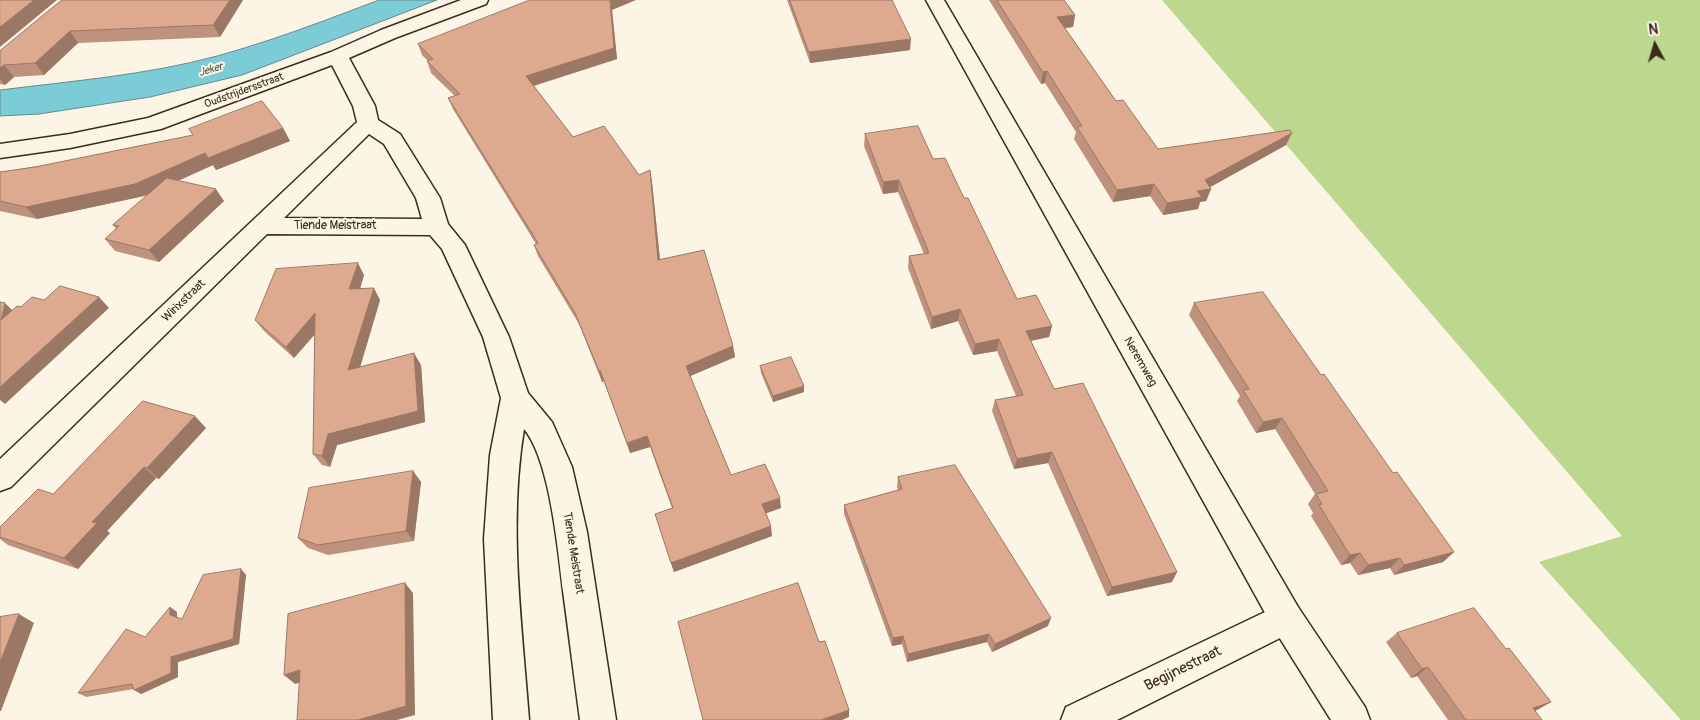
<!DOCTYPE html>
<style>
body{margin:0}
#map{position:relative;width:1700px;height:720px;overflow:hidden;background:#fcf5e5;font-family:Pangolin,sans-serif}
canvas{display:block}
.north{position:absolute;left:1630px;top:20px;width:50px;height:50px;-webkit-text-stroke:4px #fcf5e5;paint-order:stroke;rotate:354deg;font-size:14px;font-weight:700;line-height:20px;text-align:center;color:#3b2a1e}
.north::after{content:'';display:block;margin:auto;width:18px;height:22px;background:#3b2a1e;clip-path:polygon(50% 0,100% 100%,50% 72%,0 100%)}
</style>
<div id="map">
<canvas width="1700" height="720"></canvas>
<div class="north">N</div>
</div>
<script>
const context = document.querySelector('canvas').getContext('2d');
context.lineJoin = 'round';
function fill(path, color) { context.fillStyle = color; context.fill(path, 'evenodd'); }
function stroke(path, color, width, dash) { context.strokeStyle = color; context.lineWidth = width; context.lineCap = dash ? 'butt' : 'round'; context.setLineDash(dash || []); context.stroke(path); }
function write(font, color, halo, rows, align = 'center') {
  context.font = font + ' Pangolin,sans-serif'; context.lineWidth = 4; context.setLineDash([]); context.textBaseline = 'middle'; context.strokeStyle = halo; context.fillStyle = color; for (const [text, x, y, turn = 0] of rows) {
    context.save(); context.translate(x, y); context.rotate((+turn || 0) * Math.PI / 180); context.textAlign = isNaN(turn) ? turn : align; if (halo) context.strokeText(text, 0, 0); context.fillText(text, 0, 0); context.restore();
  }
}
fill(new Path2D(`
 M 1162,0 L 1700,0 L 1700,720 L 1681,720 L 1539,562 L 1622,536 Z`), '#bcd78e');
const water = new Path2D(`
 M 379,0 L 437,0 L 242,75 L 150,97 L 39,114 L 0,116 L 0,90 C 72,81 147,75 217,56 C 272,41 326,20 379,0 Z`);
fill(water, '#7cccd7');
stroke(water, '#628b8d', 1);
const street = new Path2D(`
 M 461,0 L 488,0 L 486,4 L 395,38 L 349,58 L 375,106 L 378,120 L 400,134 L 440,198 L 448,224 L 465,245 L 509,337 L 528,393 L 552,422 L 572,467 L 587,532 L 616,720 L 580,720 C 574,677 569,634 563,591 C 558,550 550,460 524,429 C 508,525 522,624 529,720 L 493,720 L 484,539 L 490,455 L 501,398 L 483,337 L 442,249 L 430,235 L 267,234 L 11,487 L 0,491 L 0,459 L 357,122 L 353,106 L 332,65 L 161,129 L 70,148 L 0,158 L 0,144 L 70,134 L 148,118 L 331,52 L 381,30 ZM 369,134 L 384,144 L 416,198 L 422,219 L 284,218 Z
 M 1286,602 L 1298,607 L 1303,618 L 1298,629 L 1117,720 L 1061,720 L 1066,707 Z`);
const secondary = new Path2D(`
 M 926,0 L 944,0 L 1298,607 L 1365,707 L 1370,720 L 1331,720 L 1274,629 Z`);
stroke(street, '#3b2a1e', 3);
stroke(secondary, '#3b2a1e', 3);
fill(street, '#fcf5e5');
fill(secondary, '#fcf5e5');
fill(new Path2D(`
 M 62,0 L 243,0 L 220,37 L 78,43 L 44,75 L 14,77 L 5,85 L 0,84 L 0,51 Z
 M 787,0 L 892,0 L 910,50 L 810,63 Z
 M 989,0 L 1064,0 L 1075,15 L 1073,27 L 1065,28 L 1116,101 L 1158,149 L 1292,133 L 1286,145 L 1210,187 L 1211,189 L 1206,201 L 1200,202 L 1198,209 L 1163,215 L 1150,196 L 1113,202 L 1074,139 L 1076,132 L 1045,83 L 1041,84 Z
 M 612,10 L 617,59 L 534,86 L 573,137 L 639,175 L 650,170 L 652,182 L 660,259 L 733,346 L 735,357 L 690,376 L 731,475 L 781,508 L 766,513 L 772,536 L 674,572 L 655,514 L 672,508 L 650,447 L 630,453 L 604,381 L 602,382 L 579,324 L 538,256 L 534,245 L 536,244 L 453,109 L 448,98 L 455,96 L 431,73 L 427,61 L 428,61 L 422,55 L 418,44 Z
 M 283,128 L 290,141 L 216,170 L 213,165 L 178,181 L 224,201 L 159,262 L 115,251 L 105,239 L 116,229 L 113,225 L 149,194 L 144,196 L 37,219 L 0,211 L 0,172 Z
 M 865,134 L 933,159 L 964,198 L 1017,299 L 1052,326 L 1049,337 L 1031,341 L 1054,389 L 1172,582 L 1107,596 L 1048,463 L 1014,469 L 992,411 L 995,400 L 1016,396 L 997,351 L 973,355 L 958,321 L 931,329 L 908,268 L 909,256 L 924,254 L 898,192 L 883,194 L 864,146 Z
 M 364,275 L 360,289 L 380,300 L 360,367 L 421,365 L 425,422 L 337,445 L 330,467 L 322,465 L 313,454 L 315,334 L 294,358 L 264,331 L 255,320 Z
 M 1194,303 L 1321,375 L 1393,473 L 1454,552 L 1443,562 L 1394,575 L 1390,568 L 1358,575 L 1350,563 L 1341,565 L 1311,516 L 1313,513 L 1308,504 L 1315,494 L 1275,429 L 1256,433 L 1237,401 L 1240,396 L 1189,315 Z
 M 760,366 L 804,386 L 804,392 L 773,402 L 761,373 Z
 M 206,428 L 159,479 L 156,478 L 107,531 L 110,533 L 78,569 L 8,545 L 0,539 L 0,527 L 53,494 Z
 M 413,471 L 421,482 L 414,541 L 328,555 L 308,548 L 298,538 Z
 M 898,477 L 1048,626 L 992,652 L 987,642 L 907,662 L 902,644 L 892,646 L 844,514 L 844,505 L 898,490 L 897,487 Z
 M 241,569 L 246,575 L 239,644 L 178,662 L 178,677 L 141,694 L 134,689 L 86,697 L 78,693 L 145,637 L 177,612 L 177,618 L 182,619 Z
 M 1397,633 L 1506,649 L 1551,702 L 1535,711 L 1542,720 L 1448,720 L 1417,676 L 1411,678 L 1386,642 Z`), '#be927c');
fill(new Path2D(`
 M 34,0 L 57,0 L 0,47 L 0,27 Z
 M 230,0 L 243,0 L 220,37 L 213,25 Z
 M 610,0 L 636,0 L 612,10 L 617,59 L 529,87 L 526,76 Z
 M 1075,15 L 1073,27 L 1055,29 L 1057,17 Z
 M 70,31 L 78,43 L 44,75 L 35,63 Z
 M 911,39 L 910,50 L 810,63 L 809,52 Z
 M 4,65 L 14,77 L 5,85 L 0,79 L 0,68 Z
 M 1047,71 L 1045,83 L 1041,84 L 1043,72 Z
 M 283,128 L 290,141 L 216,170 L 213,165 L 144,196 L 37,219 L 26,207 L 205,153 Z
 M 1292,133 L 1286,145 L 1205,190 L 1211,189 L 1206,201 L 1200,202 L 1198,209 L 1163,215 L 1167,203 L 1197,191 L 1205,180 Z
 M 650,170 L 652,182 L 661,271 L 658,260 Z
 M 899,180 L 898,192 L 883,194 L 883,182 Z
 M 1154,184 L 1150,196 L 1113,202 L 1117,190 Z
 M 216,189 L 224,201 L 159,262 L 149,250 Z
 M 358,263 L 364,275 L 356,301 L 349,289 Z
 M 374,288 L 380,300 L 356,381 L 348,370 Z
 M 99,297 L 109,308 L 5,404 L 0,400 L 0,387 Z
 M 5,303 L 16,314 L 1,320 Z
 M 960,309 L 958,321 L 931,329 L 932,317 Z
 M 315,313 L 323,325 L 294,358 L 286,347 Z
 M 1052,326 L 1049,337 L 1023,342 L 1026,331 Z
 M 999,339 L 997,351 L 973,355 L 975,344 Z
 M 733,346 L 735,357 L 688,377 L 686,366 Z
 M 414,353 L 421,365 L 425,422 L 337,445 L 330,467 L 322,456 L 328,434 Z
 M 600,370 L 604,381 L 602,382 L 599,371 Z
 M 804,386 L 804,392 L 773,402 L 773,396 Z
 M 195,416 L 206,428 L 159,479 L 147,468 Z
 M 1282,418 L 1275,429 L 1256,433 L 1263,422 Z
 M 647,436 L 650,447 L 630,453 L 627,443 Z
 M 1052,452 L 1048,463 L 1014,469 L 1017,459 Z
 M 144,467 L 156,478 L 107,531 L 110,533 L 78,569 L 64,558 L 92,522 Z
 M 413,471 L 421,482 L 414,541 L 406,531 Z
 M 780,498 L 781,508 L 764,514 L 762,504 Z
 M 771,526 L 772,536 L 674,572 L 671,563 Z
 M 1454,552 L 1443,562 L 1394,575 L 1404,565 Z
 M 1360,553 L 1350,563 L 1341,565 L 1350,555 Z
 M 1400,558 L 1390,568 L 1358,575 L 1368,565 Z
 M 241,569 L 246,575 L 239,644 L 178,662 L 178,677 L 141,694 L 134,690 L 171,657 Z
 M 1177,572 L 1172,582 L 1107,596 L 1112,587 Z
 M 405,583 L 413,593 L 415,715 L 397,720 L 358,720 Z
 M 170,607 L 177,612 L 177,620 L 170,615 Z
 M 19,614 L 34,623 L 1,711 L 0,711 L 0,662 Z
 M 1051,618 L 1048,626 L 992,652 L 995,644 Z
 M 989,634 L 987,642 L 907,662 L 908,654 Z
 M 903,636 L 902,644 L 892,646 L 893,638 Z
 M 1428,667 L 1417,676 L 1411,678 L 1422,669 Z
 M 300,670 L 311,679 L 295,684 L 284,675 Z
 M 1551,702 L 1537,710 L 1519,717 L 1533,708 Z
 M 849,710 L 849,717 L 842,720 L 821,720 Z`), '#9b7765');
const building = new Path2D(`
 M 0,0 L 34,0 L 0,27 Z
 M 62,0 L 230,0 L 213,25 L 70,31 L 35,63 L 4,65 L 0,68 L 0,51 Z
 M 530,0 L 610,0 L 614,48 L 526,76 L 573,137 L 604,126 L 639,175 L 650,170 L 658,260 L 704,250 L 733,346 L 686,366 L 731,475 L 765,464 L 780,498 L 762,504 L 771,526 L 671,563 L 655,514 L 673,508 L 647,436 L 627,443 L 600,370 L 599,371 L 575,313 L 534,245 L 538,243 L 448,98 L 460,94 L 427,61 L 433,59 L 418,44 Z
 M 790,0 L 892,0 L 911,39 L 809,52 Z
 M 997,0 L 1064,0 L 1075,15 L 1057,17 L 1116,101 L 1123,100 L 1158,149 L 1290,130 L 1292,133 L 1205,180 L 1211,189 L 1197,191 L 1202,197 L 1167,203 L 1154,184 L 1117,190 L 1077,127 L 1082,126 L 1047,71 L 1043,72 Z
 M 262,101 L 283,128 L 208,158 L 205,153 L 135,184 L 26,207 L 0,201 L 0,172 L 35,167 L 193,135 L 189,129 Z
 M 918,126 L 933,159 L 945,158 L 964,198 L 968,198 L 1017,299 L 1036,295 L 1052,326 L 1026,331 L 1054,389 L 1083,383 L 1177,572 L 1112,587 L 1052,452 L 1017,459 L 995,400 L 1023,395 L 999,339 L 975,344 L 960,309 L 932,317 L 909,256 L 929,253 L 899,180 L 883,182 L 865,134 Z
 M 167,178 L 216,189 L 149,250 L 105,239 L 119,226 L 113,225 Z
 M 358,263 L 349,289 L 374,288 L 348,370 L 414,353 L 418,411 L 328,434 L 322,456 L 313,454 L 315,313 L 286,347 L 255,320 L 276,269 Z
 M 60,286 L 99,297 L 0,387 L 0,302 L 5,303 L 1,320 L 17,306 L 21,307 L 32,297 L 44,300 Z
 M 1263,292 L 1321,375 L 1324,374 L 1393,473 L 1397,472 L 1454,552 L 1404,565 L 1400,558 L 1368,565 L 1360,553 L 1350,555 L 1319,505 L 1322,504 L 1316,494 L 1328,491 L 1282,418 L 1263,422 L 1243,390 L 1249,389 L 1194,303 Z
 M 791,357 L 804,386 L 773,396 L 760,366 Z
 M 143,401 L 195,416 L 147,468 L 144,467 L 92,522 L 97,523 L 64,558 L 0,537 L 0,527 L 38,489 L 53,494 Z
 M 955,465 L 1051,618 L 995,644 L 989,634 L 908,654 L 903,636 L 893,638 L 844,505 L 902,489 L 898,477 Z
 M 413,471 L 406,531 L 318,545 L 298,538 L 309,488 Z
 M 241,569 L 233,639 L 171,657 L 171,673 L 134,690 L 132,684 L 78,693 L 126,629 L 145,637 L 170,607 L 170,615 L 182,619 L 203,575 Z
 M 405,583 L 406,706 L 358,720 L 297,720 L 300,670 L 284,675 L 288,614 Z
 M 798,583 L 819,642 L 825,641 L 849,710 L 821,720 L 703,720 L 678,622 Z
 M 1474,608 L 1506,649 L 1509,648 L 1551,702 L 1533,708 L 1542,720 L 1466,720 L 1428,667 L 1422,669 L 1397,633 Z
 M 19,614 L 0,662 L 0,617 Z`);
fill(building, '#ddaa90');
stroke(building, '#9b7765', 1);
write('italic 11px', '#4e5b56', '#fcf5e5', [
 ["Jeker",211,70,-17]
]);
write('11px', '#3b2a1e', '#fcf5e5', [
 ["Oudstrijdersstraat",244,91,-20]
]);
write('12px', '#3b2a1e', '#fcf5e5', [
 ["Tiende Meistraat",335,226],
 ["Wirixstraat",184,301,-44],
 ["Neremweg",1140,362,60],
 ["Tiende Meistraat",573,553,81]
]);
write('15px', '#3b2a1e', '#fcf5e5', [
 ["Begijnestraat",1183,669,-26]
]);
</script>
